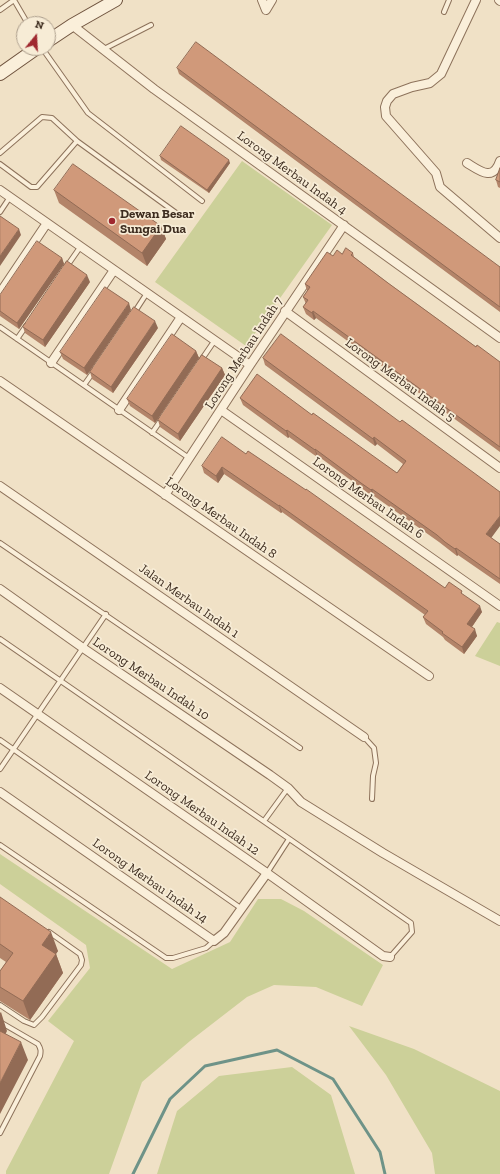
<!DOCTYPE html>
<style>
body{margin:0}
#map{position:relative;width:500px;height:1174px;overflow:hidden;background:#f0e1c6;font-family:"Zilla Slab",serif}
canvas{display:block}
.north{position:absolute;left:16px;top:16px;width:40px;height:40px;box-sizing:border-box;background:#f7ecd6;border:1px solid #ad9f8d;border-radius:50%;rotate:18deg;font-size:11px;font-weight:700;line-height:16px;text-align:center;color:#3d2c1f}
.north::after{content:'';display:block;margin:auto;width:14px;height:18px;background:#9f282f;clip-path:polygon(50% 0,100% 100%,50% 72%,0 100%)}
</style>
<div id="map">
<canvas width="500" height="1174"></canvas>
<div class="north">N</div>
</div>
<script>
const context = document.querySelector('canvas').getContext('2d');
context.lineJoin = 'round';
function fill(path, color) { context.fillStyle = color; context.fill(path, 'evenodd'); }
function stroke(path, color, width, dash) { context.strokeStyle = color; context.lineWidth = width; context.lineCap = dash ? 'butt' : 'round'; context.setLineDash(dash || []); context.stroke(path); }
function write(font, color, halo, rows, align = 'center') {
  context.font = font + ' "Zilla Slab",serif'; context.lineWidth = 3.5; context.setLineDash([]); context.textBaseline = 'middle'; context.strokeStyle = halo; context.fillStyle = color; for (const [text, x, y, turn = 0] of rows) {
    context.save(); context.translate(x, y); context.rotate((+turn || 0) * Math.PI / 180); context.textAlign = isNaN(turn) ? turn : align; if (halo) context.strokeText(text, 0, 0); context.fillText(text, 0, 0); context.restore();
  }
}
fill(new Path2D(`
 M 242,161 L 332,225 L 246,346 L 155,282 Z
 M 497,622 L 500,623 L 500,666 L 475,656 Z
 M 0,854 L 172,969 L 230,942 L 258,899 L 281,899 L 304,911 L 383,965 L 362,1006 L 316,987 L 274,985 L 247,997 L 190,1041 L 142,1082 L 109,1174 L 6,1174 L 6,1171 L 74,1041 L 48,1021 L 90,968 L 86,945 L 0,884 Z
 M 349,1026 L 414,1049 L 500,1091 L 500,1174 L 435,1174 L 432,1153 L 386,1075 Z
 M 292,1067 L 331,1095 L 355,1174 L 157,1174 L 177,1111 L 219,1076 Z`), '#ccd099');
stroke(new Path2D(`
 M 133,1174 L 170,1099 L 205,1066 L 277,1050 L 333,1079 L 380,1152 L 385,1174`), '#6e9388', 3);
const lane = new Path2D(`
 M 14,0 L 28,24
 M 0,10 L 14,0
 M 444,12 L 449,0
 M 42,48 L 88,113 L 202,201
 M 104,49 L 151,25
 M 0,153 L 42,117 L 52,118 L 77,141
 M 0,164 L 31,187 L 37,187 L 77,141 L 179,215
 M 0,212 L 10,197
 M 67,266 L 81,246
 M 134,313 L 147,293
 M 0,327 L 189,458
 M 17,339 L 26,326
 M 202,359 L 215,340
 M 84,385 L 94,371
 M 152,433 L 161,420
 M 0,543 L 300,748
 M 0,639 L 411,923 L 412,932 L 390,957
 M 364,737 L 374,748 L 376,763 L 373,776 L 372,799
 M 0,740 L 242,909
 M 0,769 L 106,614
 M 264,821 L 288,788
 M 0,845 L 166,958 L 173,958 L 206,948 L 214,941
 M 267,873 L 289,839
 M 0,1005 L 24,1021 L 34,1025 L 42,1017 L 81,965 L 82,960 L 80,954 L 49,932
 M 0,1022 L 38,1044 C 41,1049 41,1051 40,1056 L 0,1133`);
const street = new Path2D(`
 M 262,0 L 266,10 L 272,0
 M 476,0 L 441,74 L 430,83 L 412,87 L 393,94 L 387,101 L 385,107 L 386,116 L 436,173 L 440,187 L 500,238
 M 499,0 L 500,1
 M 72,25 L 154,89 L 500,338
 M 467,163 C 480,171 493,182 500,161
 M 0,190 L 250,365
 M 0,293 L 47,223
 M 285,311 L 500,468
 M 51,363 L 114,270
 M 0,381 L 429,676
 M 119,410 L 181,317
 M 221,410 L 500,606
 M 0,486 L 364,737
 M 165,495 L 250,365 L 344,225
 M 0,589 L 83,648 L 270,775 L 288,788 L 301,802 L 383,853 L 500,921
 M 0,688 L 267,873 L 383,956 L 390,957
 M 0,792 L 214,941 L 224,933 L 267,873`);
const secondary = new Path2D(`
 M 48,41 L 72,25 L 116,0
 M 0,74 L 37,48`);
stroke(lane, '#8d725b', 6);
stroke(street, '#8d725b', 10);
stroke(secondary, '#6f533e', 14);
stroke(lane, '#faefda', 4);
stroke(street, '#faefda', 8);
stroke(secondary, '#faefda', 12);
fill(new Path2D(`
 M 177,68 L 500,267 L 500,312 L 179,74 Z
 M 160,156 L 230,163 L 209,193 L 161,160 Z
 M 500,168 L 500,188 L 498,187 L 496,180 Z
 M 54,190 L 161,226 L 166,239 L 147,266 L 59,203 Z
 M 353,253 L 354,257 L 388,283 L 476,347 L 500,362 L 500,452 L 316,318 L 314,320 L 306,314 L 303,307 L 306,304 L 303,297 L 307,291 L 305,284 L 333,256 L 342,254 Z
 M 62,258 L 64,264 L 19,329 L 0,316 L 0,295 Z
 M 90,282 L 45,347 L 25,333 L 23,327 Z
 M 131,310 L 87,375 L 63,359 L 60,352 Z
 M 158,328 L 113,393 L 92,379 L 90,372 Z
 M 281,334 L 491,538 L 500,544 L 500,584 L 458,555 L 457,556 L 439,542 L 374,496 L 373,497 L 364,490 L 318,456 L 317,457 L 289,437 L 288,438 L 243,405 L 240,398 L 312,415 L 397,473 L 403,464 L 377,444 L 375,446 L 265,365 L 263,358 Z
 M 196,351 L 199,358 L 155,423 L 130,406 L 127,399 Z
 M 222,368 L 225,375 L 180,441 L 160,427 L 158,420 Z
 M 246,454 L 445,588 L 462,591 L 462,594 L 482,612 L 472,627 L 477,636 L 464,654 L 445,640 L 443,637 L 426,624 L 423,617 L 425,615 L 282,512 L 281,513 L 224,474 L 218,483 L 204,473 L 202,466 Z
 M 0,897 L 58,951 L 56,954 L 63,973 L 30,1020 L 0,1001 L 0,971 L 6,962 L 0,958 Z`), '#b38469');
fill(new Path2D(`
 M 229,160 L 230,163 L 209,193 L 207,190 Z
 M 161,226 L 166,239 L 147,266 L 142,253 Z
 M 19,229 L 21,235 L 0,266 L 0,256 Z
 M 62,258 L 64,264 L 19,329 L 17,323 Z
 M 87,275 L 90,282 L 45,347 L 43,340 Z
 M 129,303 L 131,310 L 87,375 L 84,368 Z
 M 313,311 L 316,318 L 314,320 L 312,313 Z
 M 155,321 L 158,328 L 113,393 L 111,387 Z
 M 196,351 L 199,358 L 155,423 L 152,416 Z
 M 222,368 L 225,375 L 180,441 L 178,434 Z
 M 287,430 L 289,437 L 288,438 L 286,431 Z
 M 374,437 L 377,444 L 375,446 L 373,439 Z
 M 315,449 L 318,456 L 317,457 L 315,450 Z
 M 222,467 L 224,474 L 218,483 L 216,476 Z
 M 372,489 L 374,496 L 373,497 L 371,490 Z
 M 279,505 L 282,512 L 281,513 L 279,506 Z
 M 500,516 L 500,526 L 489,541 L 486,534 Z
 M 456,548 L 458,555 L 457,556 L 455,549 Z
 M 480,606 L 482,612 L 469,631 L 467,624 Z
 M 475,629 L 477,636 L 464,654 L 462,647 Z
 M 51,932 L 58,951 L 49,964 L 42,945 Z
 M 56,954 L 63,973 L 30,1020 L 23,1001 Z
 M 1,1012 L 7,1031 L 0,1045 L 0,1013 Z
 M 21,1042 L 28,1060 L 0,1114 L 0,1083 Z`), '#926b55');
const building = new Path2D(`
 M 196,42 L 500,267 L 500,307 L 177,68 Z
 M 181,126 L 229,160 L 207,190 L 160,156 Z
 M 73,164 L 161,226 L 142,253 L 54,190 Z
 M 500,168 L 500,182 L 496,180 Z
 M 0,216 L 19,229 L 0,256 Z
 M 37,241 L 62,258 L 17,323 L 0,311 L 0,295 Z
 M 346,248 L 353,253 L 351,255 L 388,283 L 476,347 L 477,345 L 500,362 L 500,447 L 313,311 L 312,313 L 303,307 L 308,300 L 303,297 L 310,287 L 305,284 L 327,252 L 333,256 L 337,250 L 342,254 Z
 M 67,261 L 87,275 L 43,340 L 23,327 Z
 M 105,287 L 129,303 L 84,368 L 60,352 Z
 M 134,307 L 155,321 L 111,387 L 90,372 Z
 M 172,334 L 196,351 L 152,416 L 127,399 Z
 M 281,334 L 400,422 L 402,420 L 500,492 L 500,516 L 486,534 L 500,544 L 500,579 L 456,548 L 455,549 L 445,542 L 437,535 L 372,489 L 371,490 L 361,483 L 315,449 L 315,450 L 287,430 L 286,431 L 240,398 L 257,374 L 312,415 L 313,413 L 397,473 L 406,461 L 374,437 L 373,439 L 263,358 Z
 M 202,355 L 222,368 L 178,434 L 158,420 Z
 M 222,437 L 246,454 L 248,451 L 306,490 L 306,489 L 445,588 L 449,582 L 462,591 L 461,593 L 480,606 L 467,624 L 475,629 L 462,647 L 442,633 L 443,632 L 423,617 L 428,611 L 279,505 L 279,506 L 222,467 L 216,476 L 202,466 Z
 M 0,897 L 51,932 L 42,945 L 56,954 L 23,1001 L 0,987 L 0,971 L 13,953 L 0,944 Z
 M 0,1031 L 21,1042 L 0,1083 Z`);
fill(building, '#d0997a');
stroke(building, '#926b55', 1);
for (const [x, y, r, color] of [
 [112,221,4,"#9f282f"]
]) { const dot = new Path2D(); dot.arc(x, y, r, 0, 2 * Math.PI); context.fillStyle = color; context.fill(dot); stroke(dot, '#f7ecd6', 1.5); }
write('13px', '#3d2c1f', '#f7ecd6', [
 ["Lorong Merbau Indah 4",292,173,36],
 ["Lorong Merbau Indah 7",244,353,-57],
 ["Lorong Merbau Indah 5",400,380,36],
 ["Lorong Merbau Indah 6",368,498,35],
 ["Lorong Merbau Indah 8",221,518,35],
 ["Jalan Merbau Indah 1",189,601,35],
 ["Lorong Merbau Indah 10",151,679,34],
 ["Lorong Merbau Indah 12",202,813,35],
 ["Lorong Merbau Indah 14",150,881,35]
]);
write('bold 13px', '#3d2c1f', '#f7ecd6', [
 ["Dewan Besar",120,214],
 ["Sungai Dua",120,229]
], 'left');
</script>
